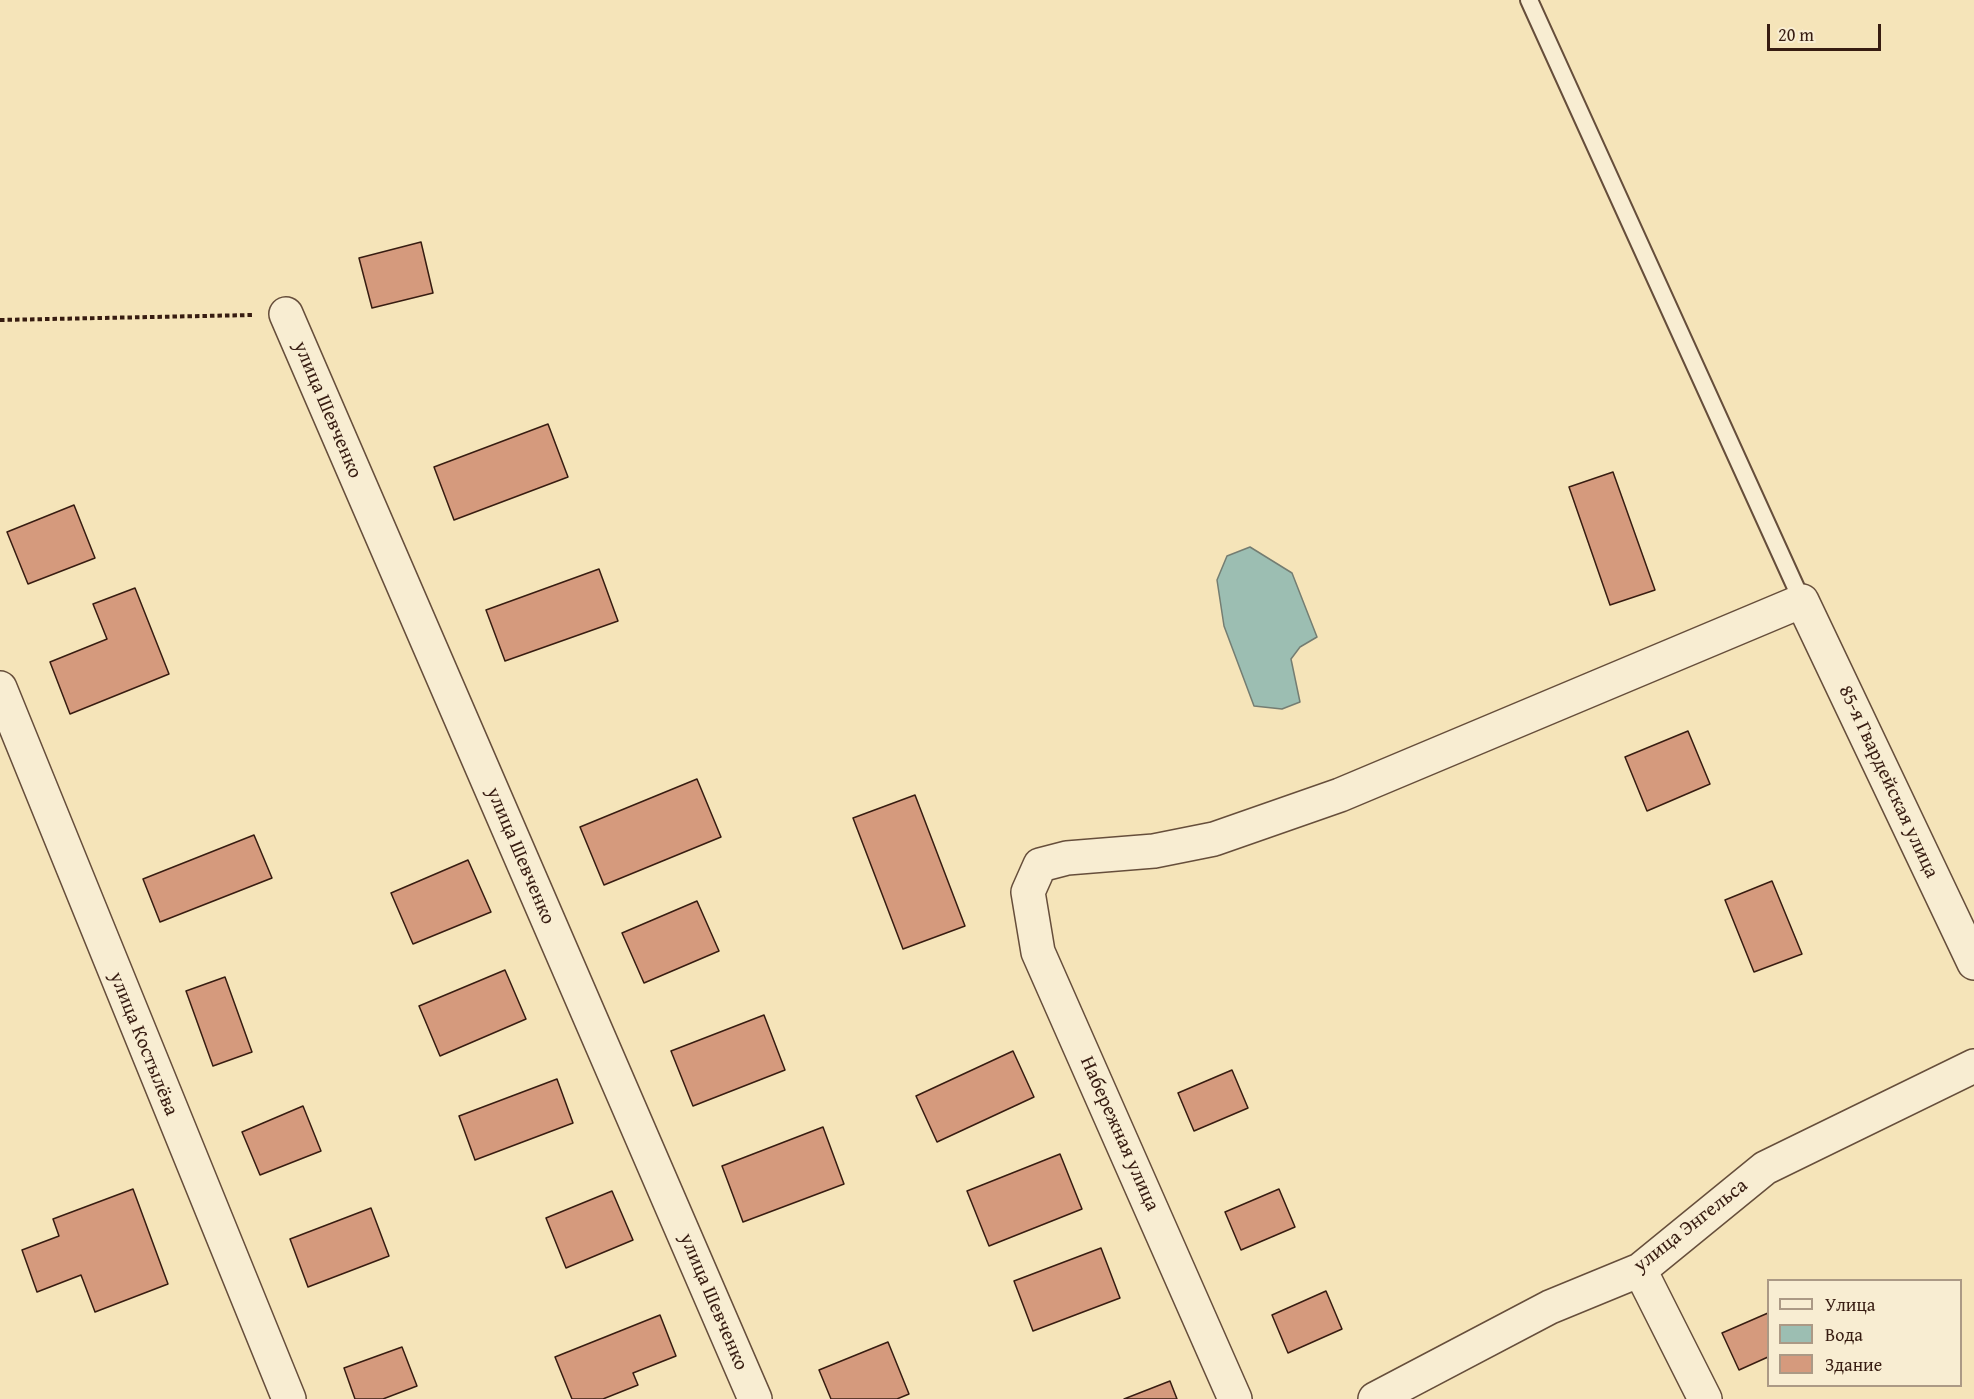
<!DOCTYPE html>
<meta charset="utf-8">
<style>
body{margin:0}
#map{position:relative;width:1974px;height:1399px;overflow:hidden;background:#f5e4b9;font-family:"Gentium Book Plus",serif}
canvas{display:block}
.legend{position:absolute;left:1767px;top:1279px;width:195px;height:108px;box-sizing:border-box;background:#f8edd2;border:2px solid #ab9985;margin:0;padding:8px 10px;list-style:none;font-size:18px;color:#371c11}
.legend li{display:flex;align-items:center;gap:12px;height:30px}
.legend b{width:30px;border:2px solid #ab9985}
.scale{position:absolute;left:1767px;top:24px;width:114px;height:27px;box-sizing:border-box;border:3px solid #371c11;border-top:0;padding-left:8px;font-size:18px;line-height:21px;white-space:nowrap;color:#371c11;-webkit-text-stroke:4px #f8edd2;paint-order:stroke}
</style>
<div id="map">
<canvas width="1974" height="1399"></canvas>
<ul class="legend">
<li><b style="height:8px;background:#f8edd2"></b>Улица</li>
<li><b style="height:16px;background:#9cbeb2"></b>Вода</li>
<li><b style="height:16px;background:#d59a7d"></b>Здание</li>
</ul>
<div class="scale">20 m</div>
</div>
<script>
const context = document.querySelector('canvas').getContext('2d');
context.lineJoin = 'round';
function fill(path, color) { context.fillStyle = color; context.fill(path, 'evenodd'); }
function stroke(path, color, width, dash) { context.strokeStyle = color; context.lineWidth = width; context.lineCap = dash ? 'butt' : 'round'; context.setLineDash(dash || []); context.stroke(path); }
function write(font, color, halo, rows, align = 'center') {
  context.font = font + ' "Gentium Book Plus",serif'; context.lineWidth = 4.5; context.setLineDash([]); context.textBaseline = 'middle'; context.strokeStyle = halo; context.fillStyle = color; for (const [text, x, y, turn = 0] of rows) {
    context.save(); context.translate(x, y); context.rotate((+turn || 0) * Math.PI / 180); context.textAlign = isNaN(turn) ? turn : align; if (halo) context.strokeText(text, 0, 0); context.fillText(text, 0, 0); context.restore();
  }
}
const water = new Path2D(`
 M 1250,547 L 1292,573 L 1317,637 L 1300,647 L 1291,659 L 1300,702 L 1282,709 L 1254,706 L 1224,626 L 1217,580 L 1227,556 Z`);
fill(water, '#9cbeb2');
stroke(water, '#747d72', 1.5);
const building = new Path2D(`
 M 421,242 L 433,293 L 372,308 L 359,258 Z
 M 548,424 L 568,477 L 454,520 L 434,467 Z
 M 1613,472 L 1655,590 L 1610,605 L 1569,487 Z
 M 74,505 L 95,558 L 28,584 L 7,532 Z
 M 599,569 L 618,621 L 505,661 L 486,610 Z
 M 135,588 L 169,674 L 70,714 L 50,662 L 107,639 L 93,604 Z
 M 1688,731 L 1710,784 L 1647,811 L 1625,757 Z
 M 697,779 L 721,837 L 604,885 L 580,827 Z
 M 915,795 L 965,926 L 903,949 L 853,818 Z
 M 254,835 L 272,878 L 160,922 L 143,879 Z
 M 468,860 L 491,912 L 413,944 L 391,893 Z
 M 1772,881 L 1802,954 L 1754,972 L 1725,900 Z
 M 697,901 L 719,951 L 644,983 L 622,933 Z
 M 505,970 L 526,1019 L 440,1056 L 419,1006 Z
 M 225,977 L 252,1052 L 213,1066 L 186,991 Z
 M 764,1015 L 785,1070 L 693,1106 L 671,1051 Z
 M 1013,1051 L 1034,1097 L 937,1142 L 916,1096 Z
 M 1232,1070 L 1248,1108 L 1194,1131 L 1178,1093 Z
 M 557,1079 L 573,1123 L 475,1160 L 459,1116 Z
 M 303,1106 L 321,1151 L 260,1175 L 242,1132 Z
 M 823,1127 L 844,1184 L 743,1222 L 722,1166 Z
 M 1060,1154 L 1082,1209 L 989,1246 L 967,1191 Z
 M 133,1189 L 168,1284 L 95,1312 L 81,1275 L 37,1292 L 22,1250 L 59,1236 L 53,1219 Z
 M 1279,1189 L 1295,1227 L 1241,1250 L 1225,1212 Z
 M 612,1191 L 633,1240 L 566,1268 L 546,1218 Z
 M 371,1208 L 389,1256 L 308,1287 L 290,1239 Z
 M 1101,1248 L 1120,1298 L 1033,1331 L 1014,1281 Z
 M 1326,1291 L 1342,1329 L 1288,1353 L 1272,1315 Z
 M 1768,1313 L 1768,1357 L 1739,1370 L 1722,1333 Z
 M 660,1315 L 676,1356 L 633,1373 L 638,1385 L 603,1399 L 572,1399 L 555,1357 Z
 M 888,1342 L 909,1394 L 897,1399 L 831,1399 L 819,1370 Z
 M 402,1347 L 417,1386 L 383,1399 L 355,1399 L 344,1368 Z
 M 1170,1381 L 1177,1399 L 1124,1399 Z`);
fill(building, '#d59a7d');
stroke(building, '#371c11', 1.5);
const lane = new Path2D(`
 M 1529,0 L 1802,601`);
const street = new Path2D(`
 M 286,314 L 755,1399
 M 0,688 L 289,1399
 M 1640,1270 L 1705,1399
 M 1235,1399 L 1038,952 L 1028,892 L 1040,865 L 1067,858 L 1154,851 L 1214,839 L 1340,795 L 1802,601 L 1974,963
 M 1375,1399 L 1550,1307 L 1640,1270 L 1765,1168 L 1974,1066`);
stroke(lane, '#664e3b', 20);
stroke(street, '#664e3b', 36);
stroke(new Path2D(`
 M 0,320 L 252,315`), '#371c11', 4, [4.5, 3]);
stroke(lane, '#f8edd2', 16);
stroke(street, '#f8edd2', 33);
write('20px', '#371c11', '#f8edd2', [
 ["улица Шевченко",327,410,67],
 ["85-я Гвардейская улица",1888,782,65],
 ["улица Шевченко",520,856,67],
 ["улица Костылёва",143,1044,68],
 ["Набережная улица",1119,1134,66],
 ["улица Энгельса",1691,1226,-38],
 ["улица Шевченко",713,1302,67]
]);
</script>
